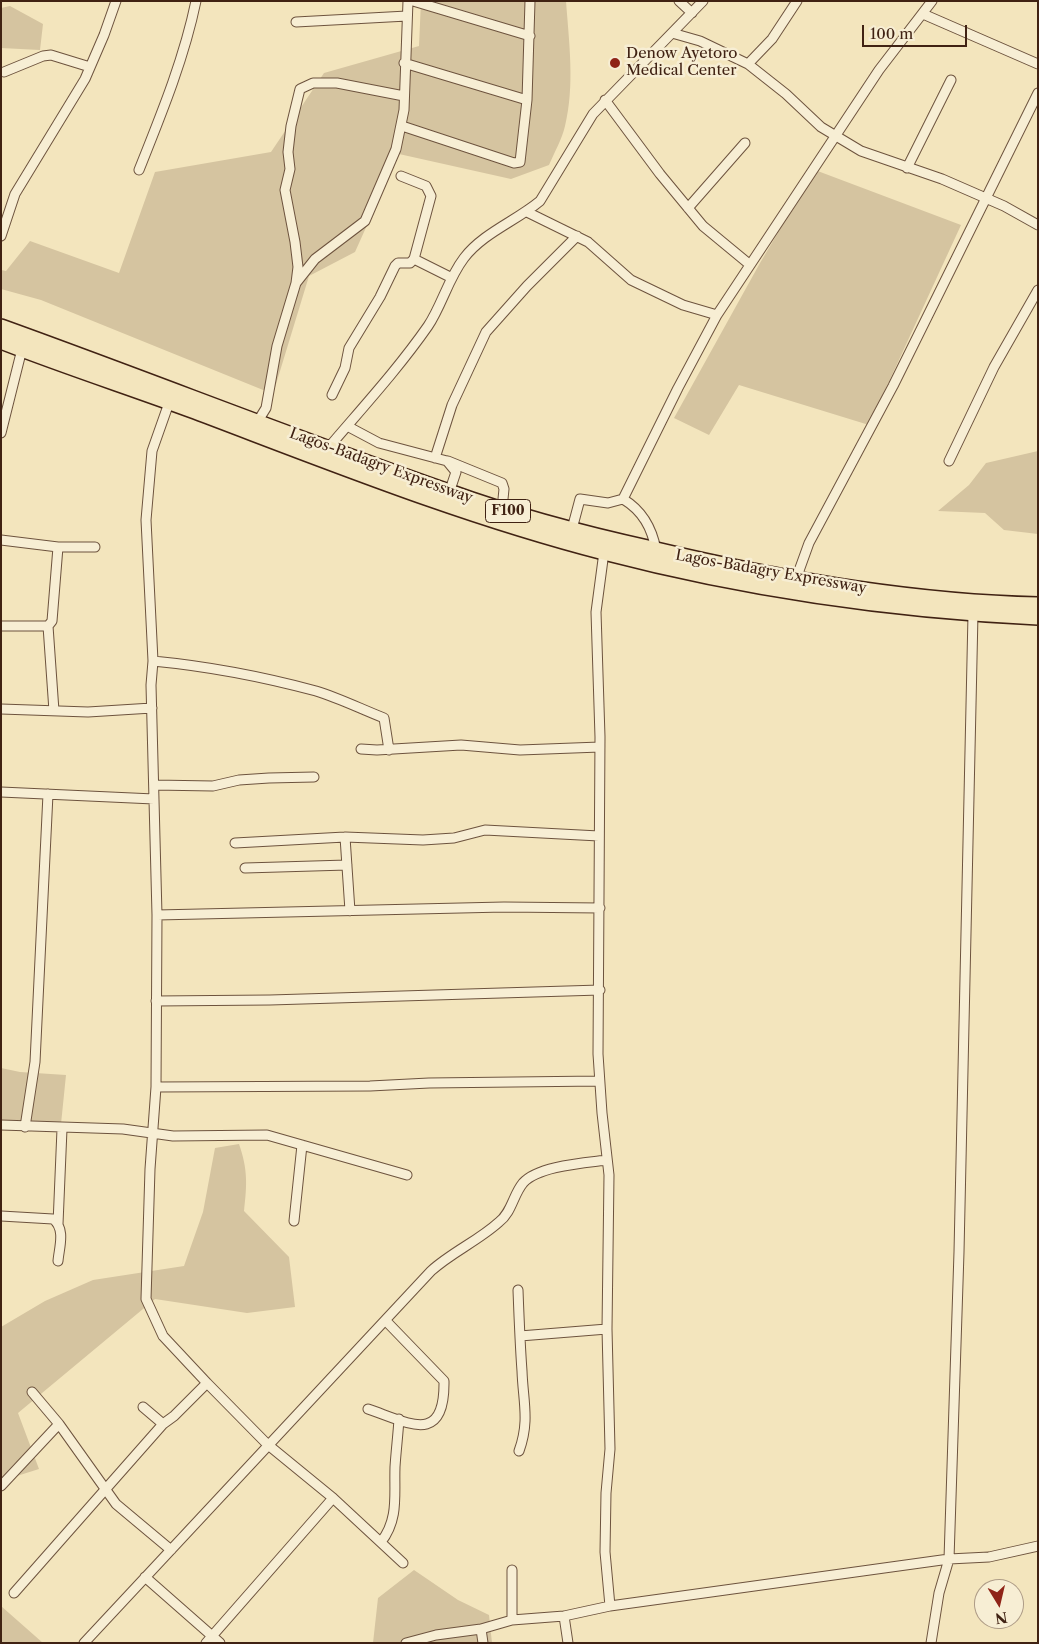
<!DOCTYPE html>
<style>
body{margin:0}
#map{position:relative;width:1039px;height:1644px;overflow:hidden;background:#f3e5bd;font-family:"Libre Caslon Text",serif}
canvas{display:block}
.frame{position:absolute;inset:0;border:2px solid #402213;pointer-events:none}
.north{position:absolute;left:974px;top:1579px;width:50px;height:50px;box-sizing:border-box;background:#f7eed4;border:1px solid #ae9c87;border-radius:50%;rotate:171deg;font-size:14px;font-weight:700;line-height:20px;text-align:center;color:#402213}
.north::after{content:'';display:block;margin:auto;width:18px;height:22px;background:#8f2418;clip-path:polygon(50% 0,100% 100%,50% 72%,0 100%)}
.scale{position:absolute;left:862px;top:25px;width:105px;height:22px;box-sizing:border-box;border:2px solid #402213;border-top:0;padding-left:6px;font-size:15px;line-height:18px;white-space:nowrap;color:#402213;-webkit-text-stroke:4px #f7eed4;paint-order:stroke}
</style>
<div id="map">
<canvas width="1039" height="1644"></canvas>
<div class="frame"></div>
<div class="north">N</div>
<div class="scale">100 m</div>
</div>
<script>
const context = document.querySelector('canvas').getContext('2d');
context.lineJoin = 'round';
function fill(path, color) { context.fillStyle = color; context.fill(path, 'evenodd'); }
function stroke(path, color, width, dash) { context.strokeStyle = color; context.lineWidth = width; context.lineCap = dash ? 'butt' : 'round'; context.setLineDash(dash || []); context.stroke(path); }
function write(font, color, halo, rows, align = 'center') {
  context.font = font + ' "Libre Caslon Text",serif'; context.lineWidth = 5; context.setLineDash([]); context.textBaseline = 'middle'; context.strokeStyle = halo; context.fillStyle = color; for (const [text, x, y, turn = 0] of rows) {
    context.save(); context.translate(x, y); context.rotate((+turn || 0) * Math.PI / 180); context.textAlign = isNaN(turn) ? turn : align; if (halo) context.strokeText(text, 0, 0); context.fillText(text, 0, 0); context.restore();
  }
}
fill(new Path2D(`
 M 421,1 L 566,1 C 569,42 575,86 565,126 C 562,139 554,153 549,165 L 511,179 L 399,154 L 355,252 L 309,276 L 273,394 L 41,300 L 1,289 L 1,270 L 6,271 L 30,241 L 119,273 L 155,172 L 271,152 L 324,73 L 419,46 Z
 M 10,6 L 43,24 L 40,50 L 1,48 L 1,8 Z
 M 815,170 L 961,225 L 869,425 L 739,385 L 709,435 L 674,418 L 760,263 Z
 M 1038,451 L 1038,534 L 1004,530 L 985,513 L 938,511 L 969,485 L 986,463 Z
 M 1,1068 L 20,1072 L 66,1075 L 61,1124 L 1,1123 Z
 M 239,1144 C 248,1170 247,1185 244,1211 L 289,1257 L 295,1307 L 247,1313 L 155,1299 L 18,1413 L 39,1469 L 1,1481 L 1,1327 L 45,1301 L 93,1280 L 184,1266 L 203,1212 L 215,1148 Z
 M 414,1570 L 458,1600 L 489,1615 L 492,1643 L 373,1643 L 378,1598 Z
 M 1,1606 L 43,1643 L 1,1643 Z`), '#d5c4a0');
const street = new Path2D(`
 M 413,1 L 530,36
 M 679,1 L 692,13
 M 923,14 L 1038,64
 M 296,22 L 407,16
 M 672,33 L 700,41 L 748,64 L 786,94 L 821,127 L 861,151 L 942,179 L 1004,206 L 1038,225
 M 404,63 L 527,100
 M 748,64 L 772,39 L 797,1
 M 4,72 L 43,56 L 51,55 L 90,67
 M 605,100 L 660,174 L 703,226 L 749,264
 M 402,126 L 514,163 L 520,162 L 527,100 L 530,1
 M 907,168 L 951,80
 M 139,170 C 161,115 184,59 196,1
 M 688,208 L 745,143
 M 527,212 L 588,242 L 631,280 L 683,305 L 717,315
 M 1,236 L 15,194 L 85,79 L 104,35 L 116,1
 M 414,259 L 452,278
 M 296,283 L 315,259 L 365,221 L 396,149 L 404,110 L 408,1
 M 332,395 L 345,368 L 349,348 L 380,297 L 395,266 L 398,263 L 410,263 L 414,259 L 431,196 L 426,186 L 401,176
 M 170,400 L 152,451 L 146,520 L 153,661 L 151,685 L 157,915 L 156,1087 L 150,1169 L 146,1299 L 163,1336 L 207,1383 L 267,1444 L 333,1498 L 403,1563
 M 258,421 L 266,408 L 277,346 L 296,283 L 298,267 L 295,242 L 285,190 L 290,169 L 288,152 L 291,126 L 300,89 L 313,83 L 337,83 L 404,96
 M 347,426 L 379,443 L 447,461 L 456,472 L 449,493
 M 1,433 L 22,349
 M 329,447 C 363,407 398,369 428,326 C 442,305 448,279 464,258 C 483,233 516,221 540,201 L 593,114 L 703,1
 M 435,458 L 452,405 L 486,332 L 527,286 L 577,236
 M 448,461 L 502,483 L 504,489 L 502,509
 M 949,461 L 994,367 L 1038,290
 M 623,499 C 643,511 652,528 656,550
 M 572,529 L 580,499 L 608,503 L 623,499 L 678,388 L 717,315 L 879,70 L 932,1
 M 1,540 L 58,547 L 95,547
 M 604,552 L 596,612 L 600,737 L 598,1054 L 602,1113 L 609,1175 L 607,1329 L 610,1449 L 606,1493 L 605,1552 L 610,1606
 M 796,579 L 809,543 L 893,386 L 1038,93
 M 1,626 L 48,626 L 52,621 L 58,547
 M 48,626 L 54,711
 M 153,661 C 205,666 264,677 316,691 C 339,698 361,709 384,718 L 389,750
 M 1,709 L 88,712 L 152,708
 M 361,749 L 377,750 L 461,745 L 520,750 L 600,747
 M 154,785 L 213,786 L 239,780 L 269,778 L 314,777
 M 1,792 L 154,799
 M 235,843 L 345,837
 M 245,868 L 347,865
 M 350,911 L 345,837 L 423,840 L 454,838 L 485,830 L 599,836
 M 157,915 L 504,907 L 600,908
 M 156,1001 L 270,1000 L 600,990
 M 156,1087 L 370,1086 L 429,1083 L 599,1081
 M 1,1125 L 123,1129 L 173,1136 L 267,1135 L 407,1175
 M 25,1127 L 35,1062 L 48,794
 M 1,1216 L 53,1219 C 66,1229 59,1248 58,1261
 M 294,1221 L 302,1145
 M 58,1224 L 62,1129
 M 518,1290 C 519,1317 520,1344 522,1371 C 523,1401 530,1421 519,1451
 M 520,1336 L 607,1329
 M 32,1392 L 59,1424 L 116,1504 L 171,1550
 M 143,1407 L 163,1424 L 174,1416 L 207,1383
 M 368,1409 C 409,1423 445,1446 444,1381 L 386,1321
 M 1,1486 L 59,1424
 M 381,1542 C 399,1519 394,1495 395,1467 C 396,1451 398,1435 399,1419
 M 512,1570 L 512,1620
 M 145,1577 L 220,1643
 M 14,1593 L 163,1424
 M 564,1616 L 568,1643
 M 481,1629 L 483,1643
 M 84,1643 L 431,1271 C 452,1252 478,1241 499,1222 C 512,1212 513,1195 523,1183 C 538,1166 584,1163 607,1160
 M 206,1643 L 333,1498
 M 406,1643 L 436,1635 L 481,1629 L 512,1620 L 564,1616 L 610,1606 L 949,1559 L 989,1557 L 1038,1546
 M 931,1643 L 939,1593 L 949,1559 L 959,1252 L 973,614`);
const highway = new Path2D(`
 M 1,327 C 151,381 299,440 449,492 C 515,516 584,534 652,549 C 778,579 908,602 1038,605
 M 1,341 C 65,366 130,387 195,411 C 330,462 464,516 604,552 C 746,589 892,610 1038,617`);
stroke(street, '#6d533e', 11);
stroke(highway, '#402213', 18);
stroke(street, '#f7eed4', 9);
stroke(highway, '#f3e5bd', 15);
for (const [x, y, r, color] of [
 [615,63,6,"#8f2418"]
]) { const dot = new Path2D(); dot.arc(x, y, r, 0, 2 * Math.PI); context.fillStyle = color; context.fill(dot); stroke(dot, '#f7eed4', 2); }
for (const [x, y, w] of [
 [508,511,45]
]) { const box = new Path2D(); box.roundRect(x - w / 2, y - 11.5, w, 23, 4); context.fillStyle = '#f7eed4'; context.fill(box); stroke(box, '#402213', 1); }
write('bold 14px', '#402213', null, [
 ["F100",508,511]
]);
write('15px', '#402213', '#f7eed4', [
 ["Denow Ayetoro",626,54],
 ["Medical Center",626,71]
], 'left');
write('15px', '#402213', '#f7eed4', [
 ["Lagos-Badagry Expressway",381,466,20],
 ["Lagos-Badagry Expressway",771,572,10]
]);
</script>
